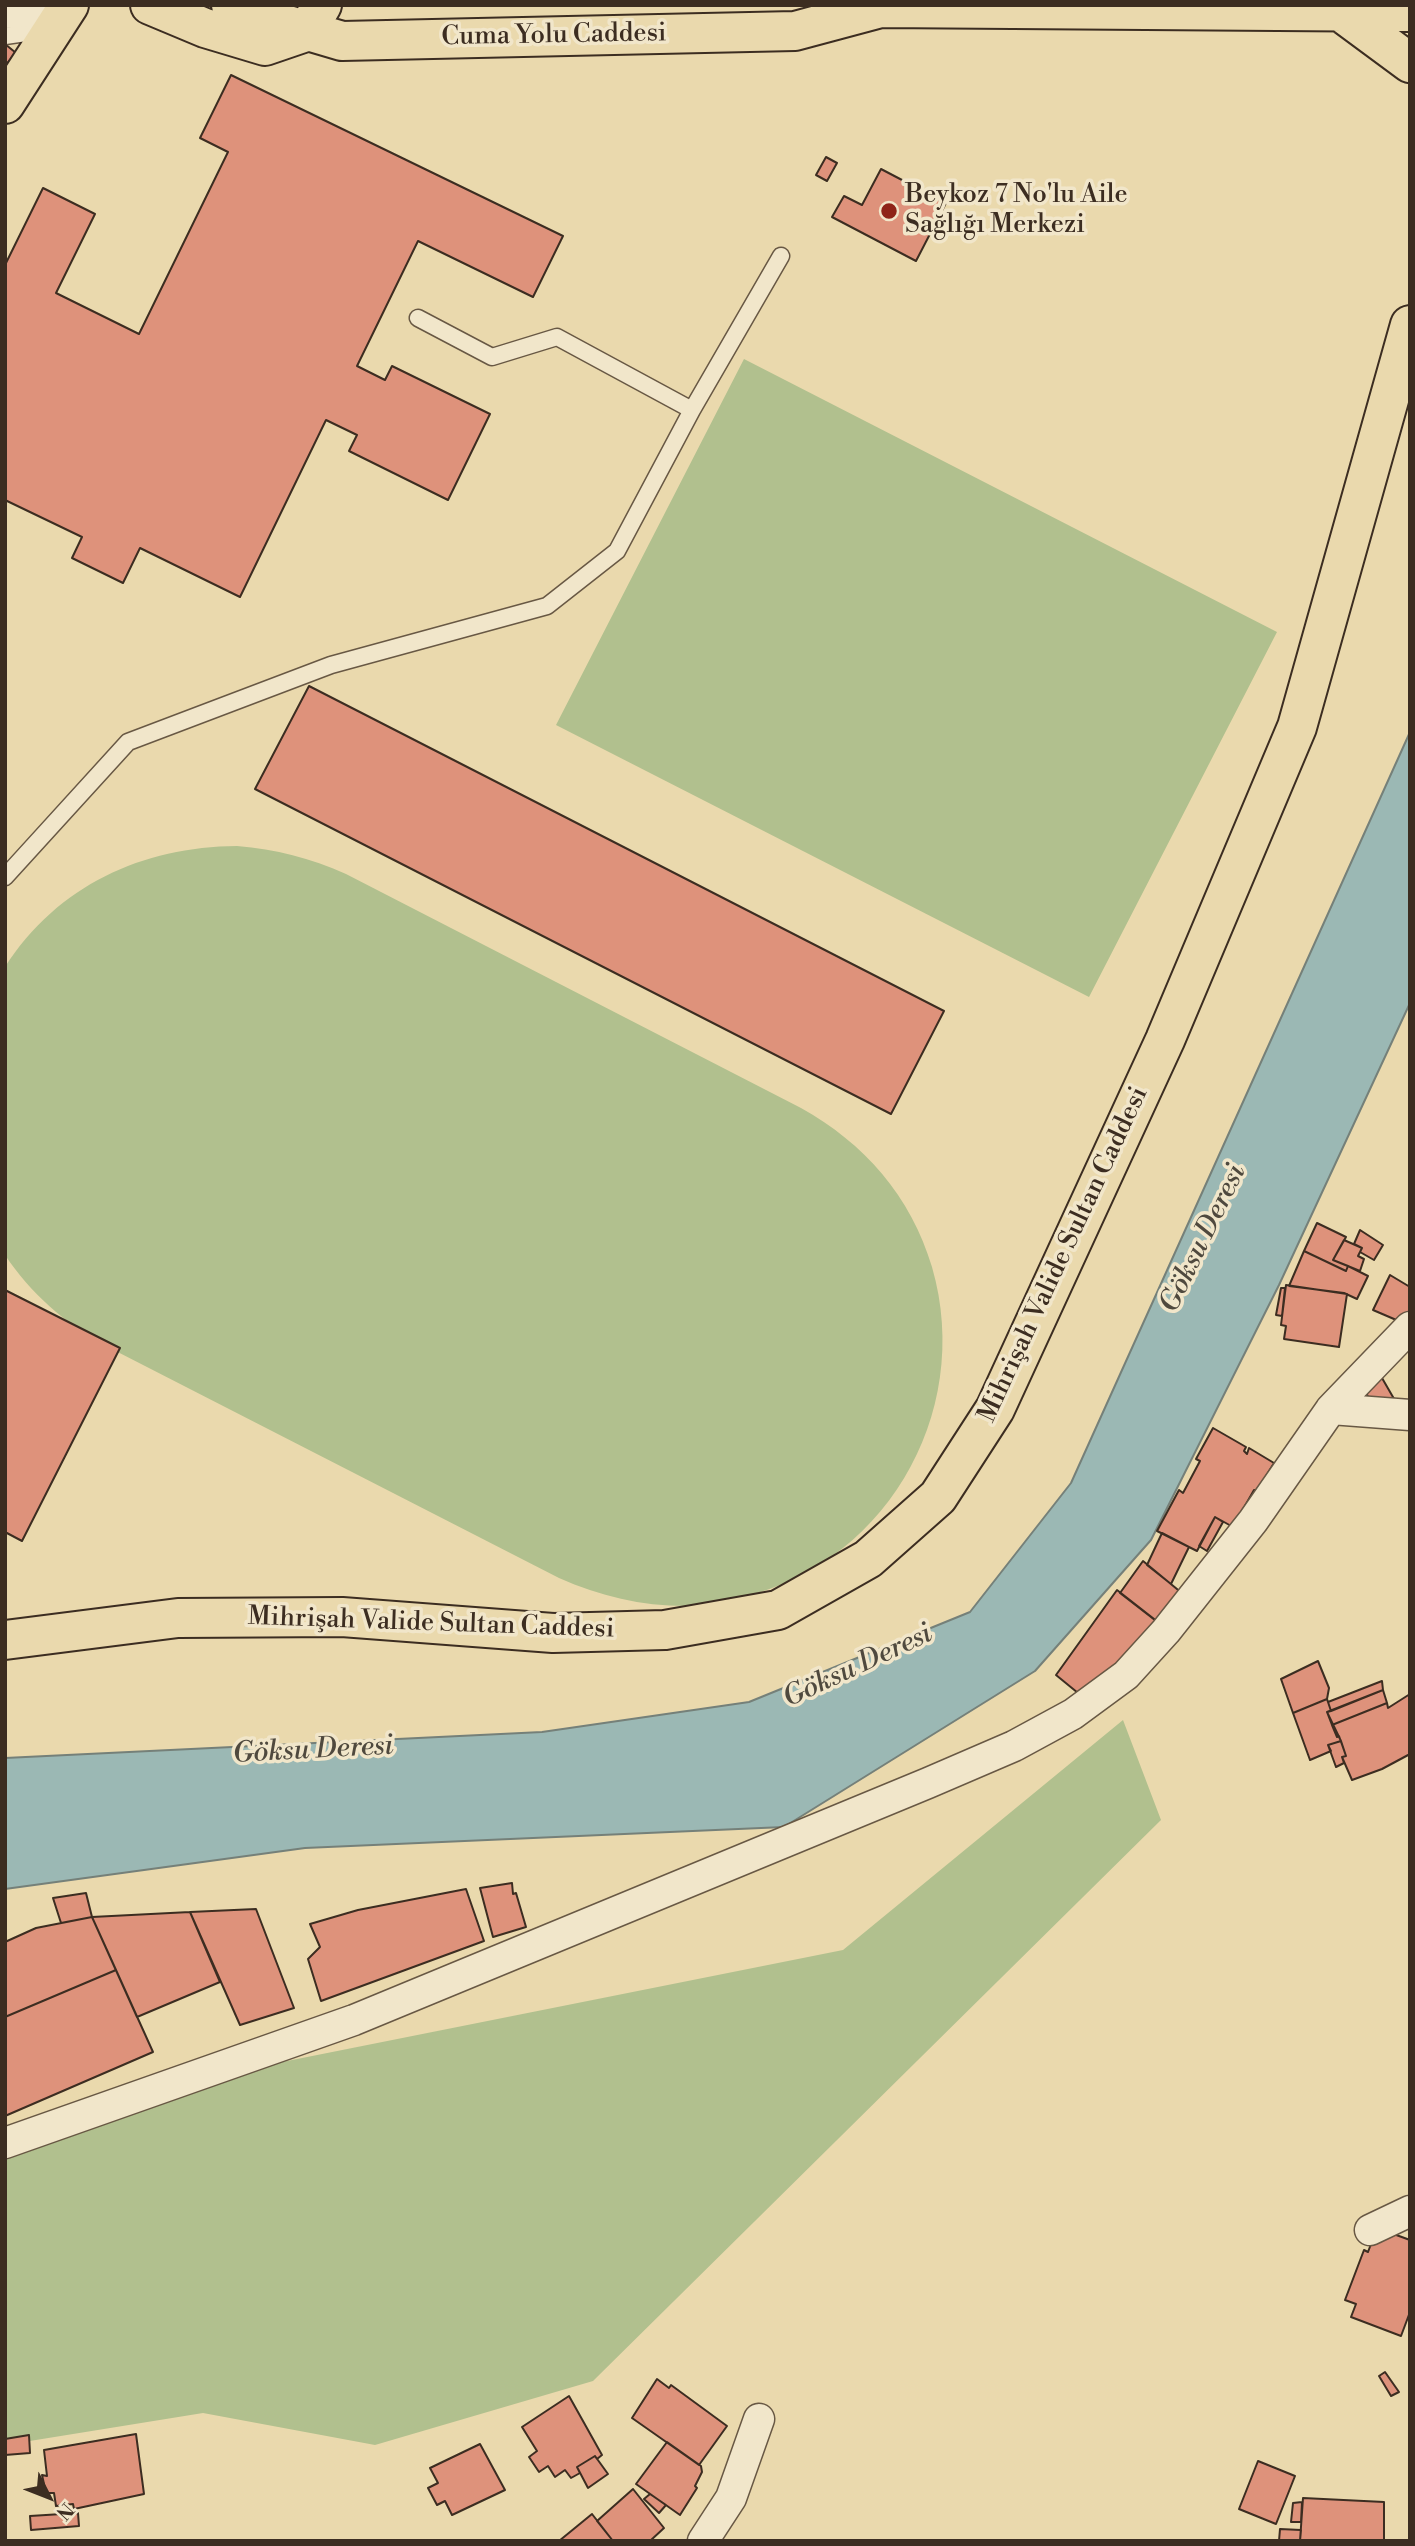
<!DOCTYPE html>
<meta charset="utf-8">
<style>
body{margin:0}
#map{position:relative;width:1415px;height:2546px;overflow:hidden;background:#ead9ad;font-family:"Libre Bodoni",serif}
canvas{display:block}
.frame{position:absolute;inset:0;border:7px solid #3c2d21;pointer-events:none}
.north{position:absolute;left:14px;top:2462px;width:70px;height:70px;-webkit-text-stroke:5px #f1e6ca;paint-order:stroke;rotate:132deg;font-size:19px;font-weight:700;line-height:28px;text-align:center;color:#3c2d21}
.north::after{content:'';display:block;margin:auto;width:24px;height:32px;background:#3c2d21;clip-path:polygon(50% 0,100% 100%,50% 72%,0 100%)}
</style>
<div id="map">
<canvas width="1415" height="2546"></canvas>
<div class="frame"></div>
<div class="north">N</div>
</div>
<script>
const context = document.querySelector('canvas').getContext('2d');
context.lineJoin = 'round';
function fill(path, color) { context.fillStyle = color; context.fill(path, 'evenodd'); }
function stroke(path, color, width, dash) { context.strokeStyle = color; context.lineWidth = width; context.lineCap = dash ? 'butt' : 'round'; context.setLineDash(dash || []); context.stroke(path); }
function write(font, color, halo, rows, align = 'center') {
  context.font = font + ' "Libre Bodoni",serif'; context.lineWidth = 7; context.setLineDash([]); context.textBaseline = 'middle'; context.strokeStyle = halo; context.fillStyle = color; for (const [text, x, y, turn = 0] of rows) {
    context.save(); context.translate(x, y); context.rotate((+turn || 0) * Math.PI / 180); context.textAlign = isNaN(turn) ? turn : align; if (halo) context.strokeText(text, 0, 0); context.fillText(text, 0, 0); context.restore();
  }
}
fill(new Path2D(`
 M 744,359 L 1277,632 L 1089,997 L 556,725 Z
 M 237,846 C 276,849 310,858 346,874 L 801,1108 C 864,1143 911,1196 932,1267 C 975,1415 882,1572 729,1600 C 717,1602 705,1605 692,1606 C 645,1607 602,1597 559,1578 L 104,1345 C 64,1322 31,1294 5,1255 L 5,967 C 58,885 142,847 237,846 Z
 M 1123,1720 L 1161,1820 L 593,2381 L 375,2445 L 203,2413 L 5,2445 L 5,2160 L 207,2077 L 843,1950 Z`), '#b1c08e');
const water = new Path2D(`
 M 1410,732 L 1410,1003 L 1279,1285 L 1151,1540 L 1035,1671 L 784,1827 L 305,1848 L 5,1889 L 5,1758 L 542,1732 L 749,1702 L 970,1612 L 1071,1483 Z`);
fill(water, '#9bb8b4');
stroke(water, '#758079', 2);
const building = new Path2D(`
 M 5,44 L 16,53 L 5,66 Z
 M 231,75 L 563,236 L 533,297 L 418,241 L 357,366 L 385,380 L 392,366 L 490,414 L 448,500 L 349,451 L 357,435 L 326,420 L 240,597 L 140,548 L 123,583 L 72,558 L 82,537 L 5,500 L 5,265 L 43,188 L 95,214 L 56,293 L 139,334 L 228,152 L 200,138 Z
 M 826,157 L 837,163 L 827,181 L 816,175 Z
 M 881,169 L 946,203 L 916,261 L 832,217 L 844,196 L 862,205 Z
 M 309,686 L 944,1011 L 891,1114 L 255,789 Z
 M 1317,1223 L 1346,1237 L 1333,1260 L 1348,1266 L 1346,1271 L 1304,1251 Z
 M 1360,1230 L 1383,1245 L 1374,1260 L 1360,1252 L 1362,1248 L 1354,1244 Z
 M 1344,1240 L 1362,1248 L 1358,1256 L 1364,1259 L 1360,1271 L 1333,1260 Z
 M 1304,1251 L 1346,1271 L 1348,1266 L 1368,1276 L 1357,1299 L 1344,1293 L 1289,1286 Z
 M 1390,1275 L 1410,1287 L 1410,1311 L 1401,1322 L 1373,1310 Z
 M 1286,1285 L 1347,1294 L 1339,1347 L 1284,1339 L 1286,1326 L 1281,1325 Z
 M 1281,1288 L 1285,1288 L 1282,1316 L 1276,1315 Z
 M 5,1290 L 120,1348 L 22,1541 L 5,1532 Z
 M 1382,1378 L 1397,1404 L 1373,1408 L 1364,1388 Z
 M 1213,1428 L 1246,1447 L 1244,1451 L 1247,1454 L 1249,1448 L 1274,1463 L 1257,1491 L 1254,1490 L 1233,1527 L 1215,1517 L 1197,1551 L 1157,1531 L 1179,1490 L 1183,1493 L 1200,1461 L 1196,1459 Z
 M 1215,1517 L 1223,1522 L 1207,1551 L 1199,1546 Z
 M 1162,1533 L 1189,1547 L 1171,1584 L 1147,1565 Z
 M 1143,1561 L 1183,1594 L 1160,1624 L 1120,1593 Z
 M 1117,1590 L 1163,1626 L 1089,1702 L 1056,1675 Z
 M 1318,1661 L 1329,1688 L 1327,1699 L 1293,1713 L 1281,1679 Z
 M 1382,1681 L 1383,1690 L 1331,1711 L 1328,1702 Z
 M 1383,1690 L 1387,1703 L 1332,1725 L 1327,1712 Z
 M 1410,1694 L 1410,1754 L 1382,1769 L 1352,1780 L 1342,1757 L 1346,1756 L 1339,1736 L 1337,1737 L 1332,1725 L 1387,1703 L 1388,1708 Z
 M 1327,1699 L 1331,1711 L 1327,1712 L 1341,1741 L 1328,1745 L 1331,1751 L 1310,1760 L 1293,1713 Z
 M 1341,1741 L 1346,1756 L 1342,1757 L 1344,1763 L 1336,1767 L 1328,1745 Z
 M 512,1883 L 513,1894 L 516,1893 L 526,1927 L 493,1937 L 480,1888 Z
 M 466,1889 L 484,1941 L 321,2001 L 308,1959 L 320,1947 L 310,1924 L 358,1910 Z
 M 86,1893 L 92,1917 L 61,1923 L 53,1898 Z
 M 256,1909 L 294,2008 L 240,2025 L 190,1912 Z
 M 190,1912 L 220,1982 L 137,2017 L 92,1917 Z
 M 92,1917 L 116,1970 L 5,2017 L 5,1942 L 36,1928 Z
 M 116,1970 L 153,2052 L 5,2116 L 5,2017 Z
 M 1377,2228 L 1410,2240 L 1410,2312 L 1401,2336 L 1351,2317 L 1356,2304 L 1345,2300 L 1364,2250 L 1368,2252 Z
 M 1385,2372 L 1399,2392 L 1391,2396 L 1379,2376 Z
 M 657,2379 L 669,2388 L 671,2385 L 727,2426 L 699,2465 L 632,2418 Z
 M 569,2396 L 602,2455 L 597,2459 L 595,2456 L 577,2467 L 580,2473 L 571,2478 L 565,2470 L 555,2477 L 548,2466 L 539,2472 L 529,2457 L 537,2451 L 522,2427 Z
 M 136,2434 L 144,2494 L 74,2509 L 73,2504 L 56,2506 L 54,2493 L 46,2493 L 42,2475 L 47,2476 L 44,2450 Z
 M 29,2435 L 30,2453 L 5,2455 L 5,2439 Z
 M 667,2442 L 701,2466 L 702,2472 L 695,2486 L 697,2488 L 680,2515 L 636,2484 Z
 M 480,2444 L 505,2490 L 452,2515 L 445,2501 L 437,2505 L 428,2488 L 438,2483 L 430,2468 Z
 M 595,2456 L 608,2474 L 588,2488 L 577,2467 Z
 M 1258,2461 L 1295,2476 L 1276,2524 L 1239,2509 Z
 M 633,2489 L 664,2528 L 650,2541 L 613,2541 L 597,2521 Z
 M 650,2494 L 666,2505 L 659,2513 L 644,2499 Z
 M 1303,2498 L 1384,2502 L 1384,2541 L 1300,2541 Z
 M 1302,2502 L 1301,2522 L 1291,2522 L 1293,2503 Z
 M 78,2513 L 79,2526 L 31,2530 L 30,2516 Z
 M 592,2514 L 613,2541 L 559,2541 Z
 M 1280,2529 L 1301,2530 L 1300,2541 L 1279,2541 Z`);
fill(building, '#de927b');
stroke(building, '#3c2d21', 2);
const service = new Path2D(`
 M 5,36 L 47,30
 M 418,318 L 492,357 L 557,337 L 692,410
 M 5,877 L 128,742 L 331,665 L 547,606 L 617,551 L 692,410 L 781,256`);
const minor = new Path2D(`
 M 5,13 L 66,9
 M 1331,1409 L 1410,1415
 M 5,2143 L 354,2020 L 928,1783 L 1014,1746 L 1073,1714 L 1126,1675 L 1166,1631 L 1253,1521 L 1331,1409 L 1410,1327
 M 1370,2230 L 1410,2211
 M 703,2541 L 731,2498 L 759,2419`);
const primary = new Path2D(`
 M 150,5 L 205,28 L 265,46 L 306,32 L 322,5
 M 231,5 L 237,10 L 342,41 L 795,31 L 881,8 L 1410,12
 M 1341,12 L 1410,63
 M 5,104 L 69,5
 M 5,1640 L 178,1618 L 342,1617 L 553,1633 L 665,1630 L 778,1610 L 868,1559 L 938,1497 L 995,1409 L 1165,1040 L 1297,727 L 1410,325`);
stroke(service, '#685844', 19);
stroke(minor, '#685844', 33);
stroke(primary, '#3c2d21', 42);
stroke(service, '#f1e6ca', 16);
stroke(minor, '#f1e6ca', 30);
stroke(primary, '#ead9ad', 38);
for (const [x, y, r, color] of [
 [889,211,9,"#8f2418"]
]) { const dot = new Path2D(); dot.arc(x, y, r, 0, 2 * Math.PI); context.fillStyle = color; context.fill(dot); stroke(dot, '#f1e6ca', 2.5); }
write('26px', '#3c2d21', '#f1e6ca', [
 ["Cuma Yolu Caddesi",554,36,-1],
 ["Mihrişah Valide Sultan Caddesi",1064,1255,-65],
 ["Mihrişah Valide Sultan Caddesi",431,1624,2]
]);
write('26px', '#3c2d21', '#f1e6ca', [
 ["Beykoz 7 No'lu Aile",905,196],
 ["Sağlığı Merkezi",905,226]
], 'left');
write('italic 28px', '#4f493e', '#f1e6ca', [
 ["Göksu Deresi",1204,1239,-64],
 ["Göksu Deresi",858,1667,-25],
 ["Göksu Deresi",313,1751,-3]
]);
</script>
